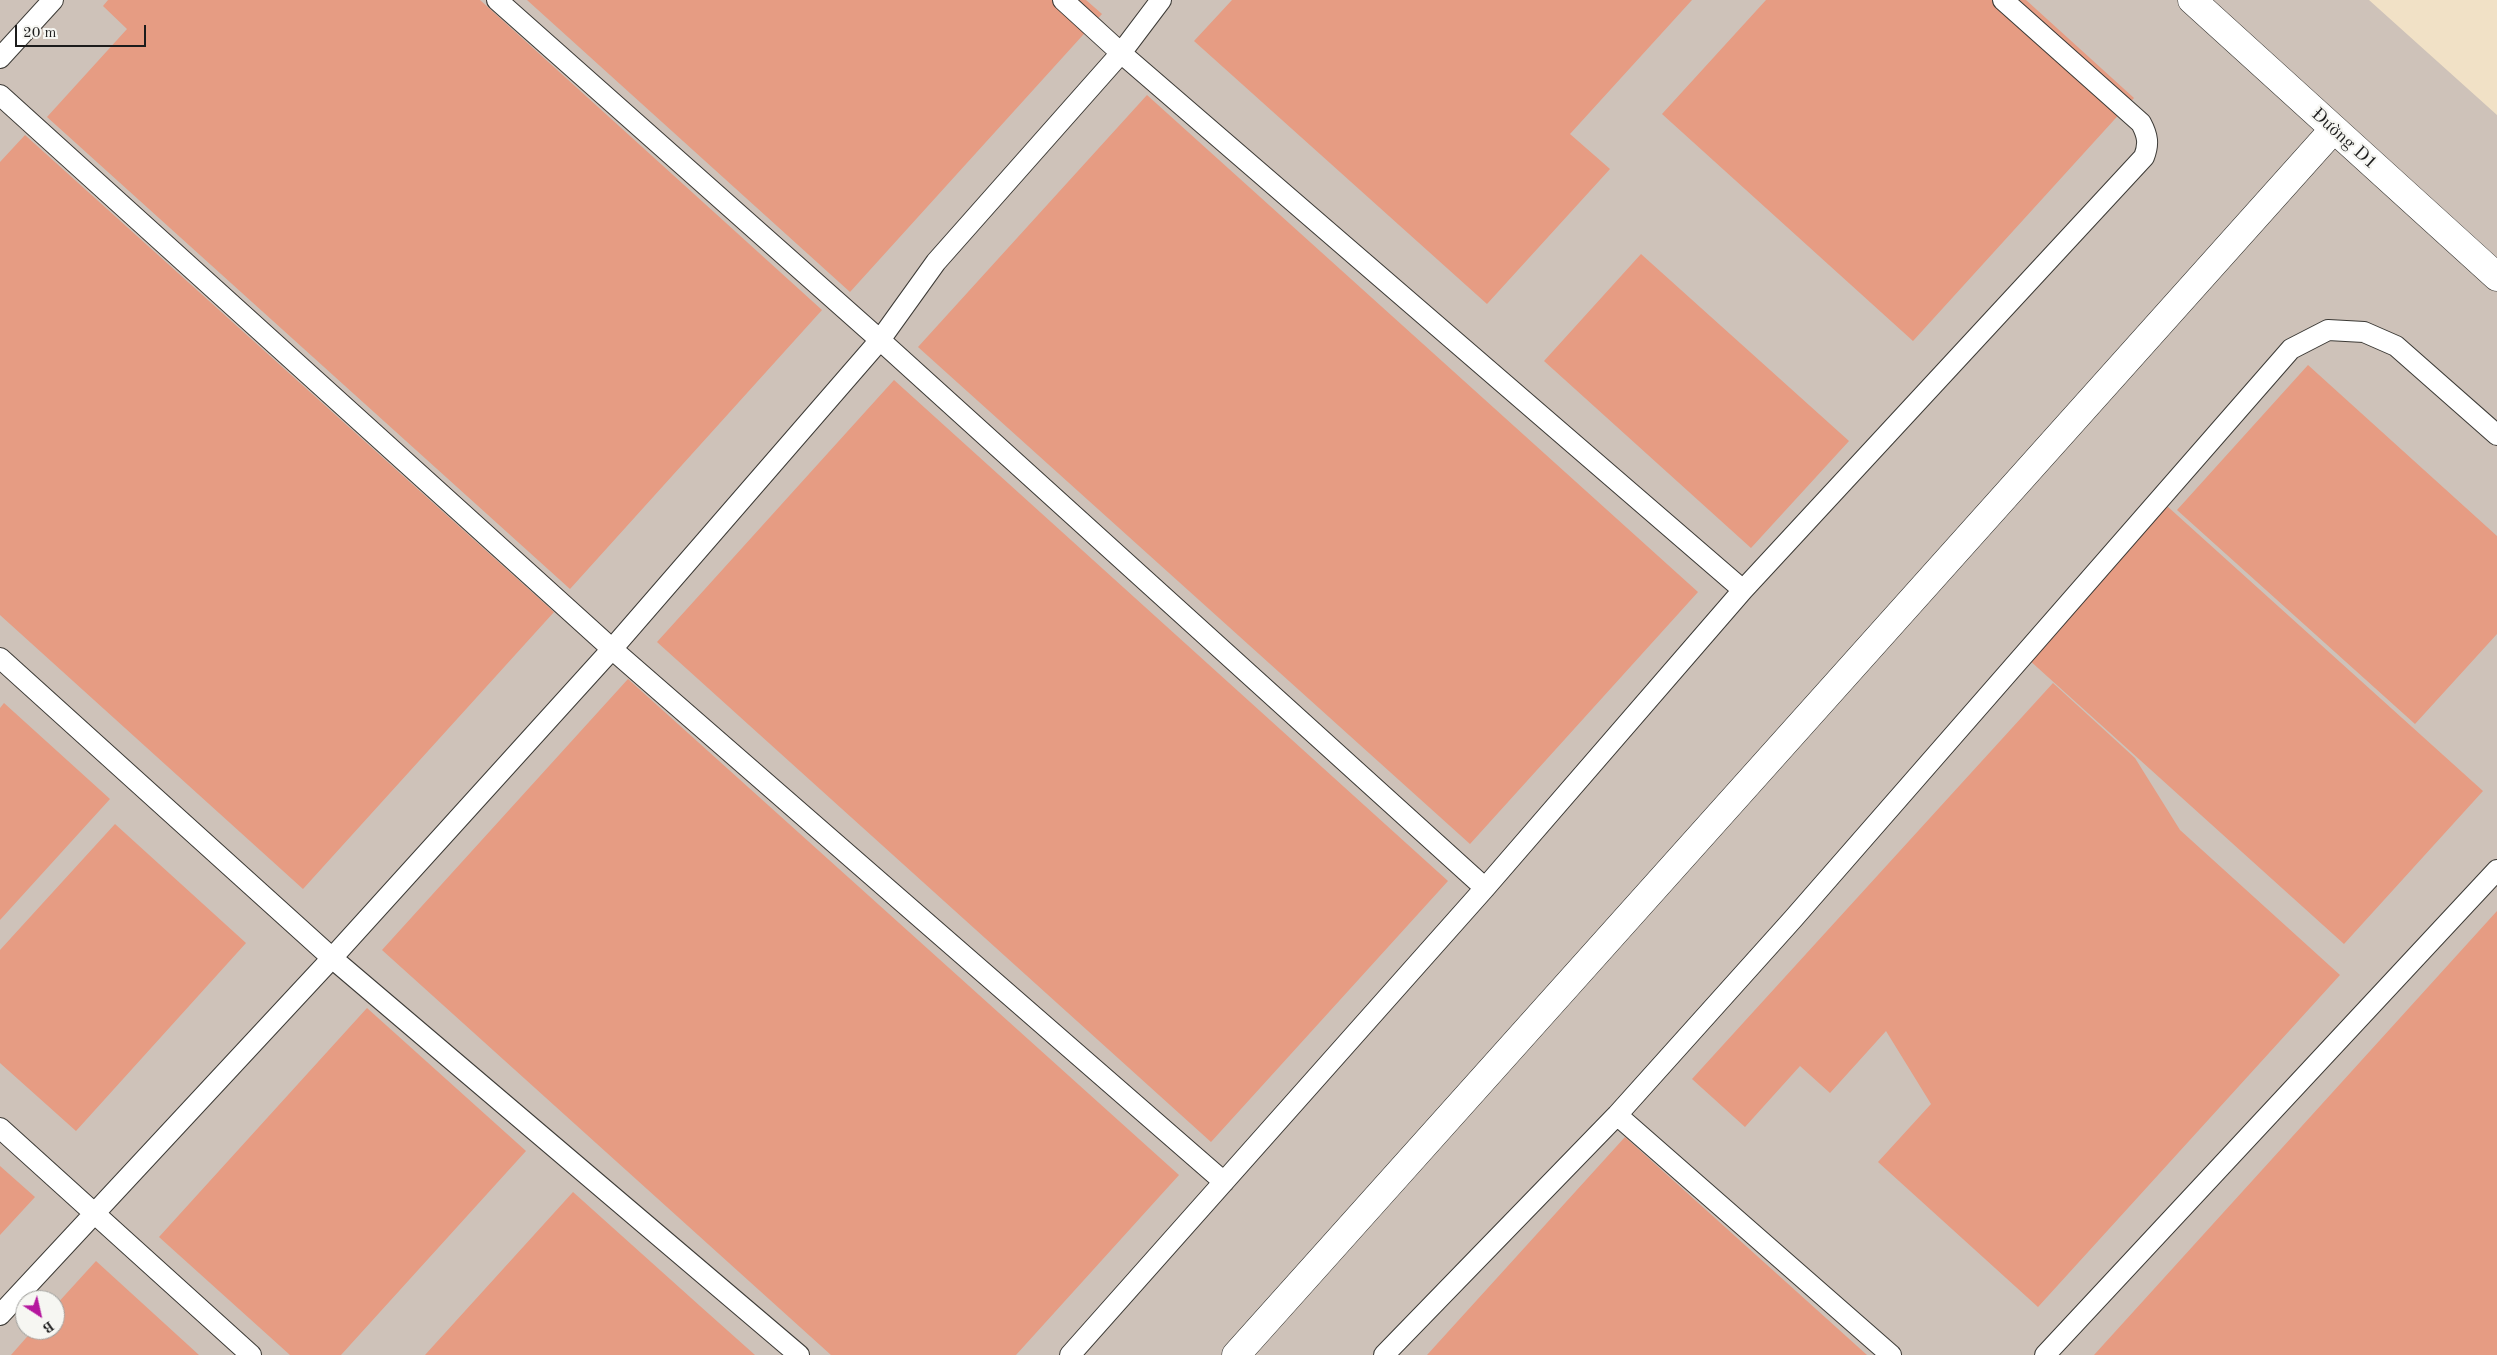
<!DOCTYPE html>
<meta charset="utf-8">
<style>
body{margin:0}
#map{position:relative;width:2497px;height:1355px;overflow:hidden;background:#f1e1c6;font-family:"Old Standard TT",serif}
canvas{display:block}
.north{position:absolute;left:15px;top:1290px;width:50px;height:50px;box-sizing:border-box;background:#f6f6f2;border:1px solid #9f9f9c;border-radius:50%;rotate:145deg;font-size:14px;font-weight:700;line-height:20px;text-align:center;color:#1c1c1c}
.north::after{content:'';display:block;margin:auto;width:18px;height:22px;background:#b5179e;clip-path:polygon(50% 0,100% 100%,50% 72%,0 100%)}
.scale{position:absolute;left:15px;top:25px;width:131px;height:22px;box-sizing:border-box;border:2px solid #1c1c1c;border-top:0;padding-left:6px;font-size:15px;line-height:18px;white-space:nowrap;color:#1c1c1c;-webkit-text-stroke:4px #f6f6f2;paint-order:stroke}
</style>
<div id="map">
<canvas width="2497" height="1355"></canvas>
<div class="north">B</div>
<div class="scale">20 m</div>
</div>
<script>
const context = document.querySelector('canvas').getContext('2d');
context.lineJoin = 'round';
function fill(path, color) { context.fillStyle = color; context.fill(path, 'evenodd'); }
function stroke(path, color, width, dash) { context.strokeStyle = color; context.lineWidth = width; context.lineCap = dash ? 'butt' : 'round'; context.setLineDash(dash || []); context.stroke(path); }
function write(font, color, halo, rows, align = 'center') {
  context.font = font + ' "Old Standard TT",serif'; context.lineWidth = 4.5; context.setLineDash([]); context.textBaseline = 'middle'; context.strokeStyle = halo; context.fillStyle = color; for (const [text, x, y, turn = 0] of rows) {
    context.save(); context.translate(x, y); context.rotate((+turn || 0) * Math.PI / 180); context.textAlign = isNaN(turn) ? turn : align; if (halo) context.strokeText(text, 0, 0); context.fillText(text, 0, 0); context.restore();
  }
}
fill(new Path2D(`
 M 0,0 L 2369,0 L 2497,115 L 2497,1355 L 0,1355 ZM 25,1300 L 55,1300 L 55,1330 L 25,1330 Z`), '#cec2b9');
fill(new Path2D(`
 M 108,0 L 480,0 L 822,310 L 570,589 L 47,117 L 127,29 L 103,6 Z
 M 527,0 L 1086,0 L 1102,14 L 850,292 Z
 M 1232,0 L 1692,0 L 1570,134 L 1610,169 L 1487,304 L 1194,41 Z
 M 1766,0 L 2026,0 L 2134,98 L 1913,341 L 1662,114 Z
 M 1147,95 L 1698,592 L 1470,844 L 918,347 Z
 M 25,135 L 554,612 L 303,889 L 0,615 L 0,162 Z
 M 1641,254 L 1849,441 L 1751,548 L 1544,361 Z
 M 2308,365 L 2497,536 L 2497,634 L 2415,724 L 2177,510 Z
 M 894,380 L 1448,881 L 1211,1142 L 657,642 Z
 M 2167,506 L 2483,791 L 2344,944 L 2028,659 Z
 M 628,679 L 1179,1175 L 1016,1355 L 831,1355 L 382,950 Z
 M 2053,683 L 2135,758 L 2180,830 L 2340,975 L 2038,1307 L 1878,1162 L 1931,1104 L 1886,1031 L 1830,1093 L 1800,1066 L 1745,1127 L 1692,1079 Z
 M 4,703 L 110,799 L 0,920 L 0,708 Z
 M 115,824 L 246,943 L 76,1131 L 0,1063 L 0,950 Z
 M 2497,911 L 2497,1355 L 2094,1355 L 2341,1083 Z
 M 367,1008 L 526,1151 L 341,1355 L 290,1355 L 159,1237 Z
 M 1625,1137 L 1867,1355 L 1427,1355 Z
 M 0,1166 L 35,1197 L 0,1235 Z
 M 573,1192 L 700,1306 L 755,1355 L 425,1355 Z
 M 96,1261 L 199,1355 L 11,1355 L 33,1330 L 55,1330 L 55,1306 Z`), '#e69c83');
const service = new Path2D(`
 M 497,0 L 880,340 L 1485,888
 M 1063,0 L 1121,53 L 1743,590
 M 0,58 L 53,0
 M 0,95 L 612,649 L 1224,1182
 M 0,658 L 332,958 L 799,1355
 M 1617,1115 L 1891,1355
 M 0,1128 L 251,1355
 M 0,1315 L 332,958 L 612,649 L 880,340 L 936,262 L 1121,53 L 1161,0
 M 1070,1355 L 1485,888 L 1743,590 L 2144,157 C 2149,144 2148,136 2141,123 L 2003,0
 M 1384,1355 L 1617,1115 L 1793,919 L 2291,349 L 2328,330 L 2364,332 L 2396,346 L 2497,435
 M 2045,1355 L 2497,870`);
const minor = new Path2D(`
 M 2192,0 L 2497,277
 M 1236,1355 L 2333,130`);
stroke(service, '#3c3a36', 22);
stroke(minor, '#3c3a36', 29);
stroke(service, '#fff', 20);
stroke(minor, '#fff', 28);
write('18px', '#1c1c1c', '#f6f6f2', [
 ["Đường D1",2344,139,42]
]);
</script>
